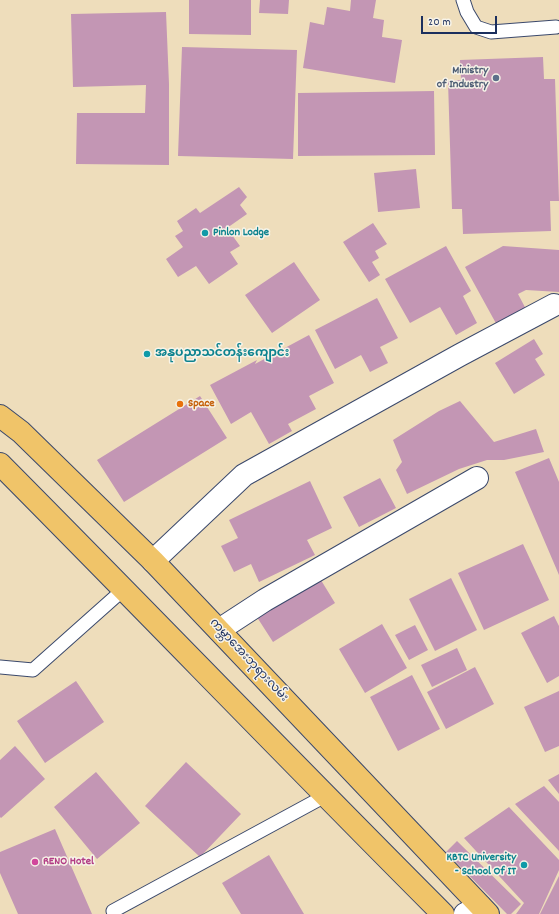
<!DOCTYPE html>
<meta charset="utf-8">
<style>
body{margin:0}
#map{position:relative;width:559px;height:914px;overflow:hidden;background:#edb;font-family:Dekko,sans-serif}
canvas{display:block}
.scale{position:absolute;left:421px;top:16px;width:76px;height:18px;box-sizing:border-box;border:2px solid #1b2f5e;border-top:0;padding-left:5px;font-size:12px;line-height:14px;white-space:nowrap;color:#1b2f5e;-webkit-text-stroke:3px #f7f3e8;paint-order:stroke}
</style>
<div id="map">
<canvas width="559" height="914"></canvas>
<div class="scale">20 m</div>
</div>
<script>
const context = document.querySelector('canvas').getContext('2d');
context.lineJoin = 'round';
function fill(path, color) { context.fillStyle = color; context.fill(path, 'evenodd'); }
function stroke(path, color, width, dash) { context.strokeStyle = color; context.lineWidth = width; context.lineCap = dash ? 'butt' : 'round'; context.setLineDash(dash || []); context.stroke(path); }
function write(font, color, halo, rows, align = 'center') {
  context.font = font + ' Dekko,"Noto Sans Myanmar",sans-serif'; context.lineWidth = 3; context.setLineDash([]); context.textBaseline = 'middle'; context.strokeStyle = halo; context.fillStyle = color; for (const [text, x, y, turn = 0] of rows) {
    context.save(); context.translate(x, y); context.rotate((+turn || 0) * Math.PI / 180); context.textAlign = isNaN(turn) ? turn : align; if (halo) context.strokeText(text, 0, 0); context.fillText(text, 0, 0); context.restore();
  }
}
fill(new Path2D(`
 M 189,0 L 251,0 L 251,35 L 189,34 Z
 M 260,0 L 289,0 L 288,14 L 259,13 Z
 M 351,0 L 376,0 L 373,18 L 384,20 L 382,37 L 402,40 L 395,83 L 303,68 L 310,22 L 324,25 L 327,7 L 350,11 Z
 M 166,12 L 169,84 L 169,165 L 76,164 L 77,113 L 145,113 L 146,85 L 73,87 L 71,14 Z
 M 182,47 L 297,50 L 293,159 L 178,156 Z
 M 543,57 L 544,79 L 555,79 L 559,201 L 550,201 L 551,231 L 463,234 L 462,209 L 452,209 L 448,81 L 461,80 L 460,60 Z
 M 434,91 L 435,155 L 298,156 L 298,93 Z
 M 416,169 L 420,208 L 378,212 L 374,173 Z
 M 239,187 L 247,197 L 240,205 L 247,214 L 227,228 L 240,246 L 230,252 L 238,264 L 209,284 L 196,266 L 178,277 L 166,259 L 183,247 L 175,236 L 183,231 L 177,221 L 196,208 L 200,213 Z
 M 373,223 L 387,244 L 375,251 L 379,258 L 372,262 L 380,275 L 369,282 L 343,242 Z
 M 446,246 L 471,291 L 463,296 L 477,323 L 456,335 L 440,307 L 410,323 L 385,279 Z
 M 503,246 L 559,250 L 559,292 L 526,290 L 518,294 L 527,311 L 498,327 L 465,267 Z
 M 294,262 L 320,300 L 272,333 L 245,295 Z
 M 377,298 L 398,338 L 380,347 L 388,363 L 370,372 L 361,355 L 335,369 L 315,330 Z
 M 309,335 L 334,383 L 309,396 L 316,409 L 288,424 L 292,431 L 269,444 L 251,412 L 231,424 L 210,385 L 257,360 L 255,364 Z
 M 534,339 L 543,354 L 535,359 L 545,375 L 514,394 L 495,363 Z
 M 200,396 L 227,438 L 124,502 L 97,460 Z
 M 460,401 L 494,442 L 536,429 L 544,452 L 504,460 L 487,460 L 459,469 L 407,494 L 396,470 L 402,462 L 393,440 L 439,411 Z
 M 549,458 L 559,482 L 559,575 L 515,472 Z
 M 380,478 L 396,508 L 359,527 L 343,497 Z
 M 310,481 L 332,528 L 307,540 L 315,555 L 259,582 L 251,564 L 234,572 L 221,546 L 238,538 L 229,520 Z
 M 523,544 L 549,600 L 484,630 L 458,573 Z
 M 316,572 L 335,603 L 273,642 L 253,611 Z
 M 451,578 L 477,630 L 435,651 L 409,599 Z
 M 554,616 L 559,626 L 559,676 L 547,683 L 521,633 Z
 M 382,624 L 407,668 L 365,693 L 339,649 Z
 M 415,625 L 428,650 L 409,660 L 395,635 Z
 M 457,648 L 467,670 L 432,687 L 421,665 Z
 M 475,667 L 494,704 L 446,729 L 427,692 Z
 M 412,675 L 440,729 L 398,751 L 370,697 Z
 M 76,681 L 104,722 L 45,763 L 17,721 Z
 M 559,691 L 559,746 L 545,752 L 524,707 Z
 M 15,746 L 45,779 L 1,818 L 0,817 L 0,760 Z
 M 186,762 L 241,814 L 200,857 L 145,806 Z
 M 96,772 L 140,823 L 97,859 L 54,807 Z
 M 559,774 L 559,794 L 548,780 Z
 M 544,786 L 559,802 L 559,851 L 515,804 Z
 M 509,807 L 559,860 L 559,870 L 539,914 L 516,914 L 524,903 L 464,838 Z
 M 55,829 L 92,914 L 18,914 L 0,873 L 0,852 Z
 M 457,841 L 521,904 L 511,914 L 507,914 L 446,852 Z
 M 269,855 L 304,914 L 241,914 L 222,883 Z
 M 559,876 L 559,914 L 540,914 Z`), '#c396b4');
const lane = new Path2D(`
 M 463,0 L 467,12 L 476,27 L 491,32 L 556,27
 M 0,667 L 33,670 L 124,589
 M 113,911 L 325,796`);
const street = new Path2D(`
 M 153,561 L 244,475 L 460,355 L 554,305
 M 219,630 L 265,600 L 477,478
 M 465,914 L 480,906`);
const primary = new Path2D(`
 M 0,416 L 21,432 L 153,561 L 488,914
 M 0,464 C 148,613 294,765 443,914`);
stroke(lane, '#3b496c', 15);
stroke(street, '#3b496c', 24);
stroke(primary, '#3b496c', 24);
stroke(lane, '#fff', 13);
stroke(street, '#fff', 22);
stroke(primary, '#f0c469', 22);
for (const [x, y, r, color] of [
 [496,78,4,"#5c6f8a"],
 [205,233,4,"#0f9aa8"],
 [147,354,4,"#0f9aa8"],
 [180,404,4,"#e8710a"],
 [35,862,4,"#d1479c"],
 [524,865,4,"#0f9aa8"]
]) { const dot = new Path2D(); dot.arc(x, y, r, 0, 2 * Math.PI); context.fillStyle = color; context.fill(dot); stroke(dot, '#f7f3e8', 1.5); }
write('bold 12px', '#4e5e75', '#f7f3e8', [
 ["Ministry",488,71],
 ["of Industry",488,85]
], 'right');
write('bold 12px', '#0d838f', '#f7f3e8', [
 ["Pinlon Lodge",213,233],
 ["အနုပညာသင်တန်းကျောင်း",155,354],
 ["KBTC University",516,858,"right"],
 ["- School Of IT",516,872,"right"]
], 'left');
write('bold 12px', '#c56008', '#f7f3e8', [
 ["Space",188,404]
], 'left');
write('12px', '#1b2f5e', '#f7f3e8', [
 ["ကမ္ဘာအေးဘုရားလမ်း",248,661,47]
]);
write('bold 12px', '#b23c85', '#f7f3e8', [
 ["RENO Hotel",43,862]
], 'left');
</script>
